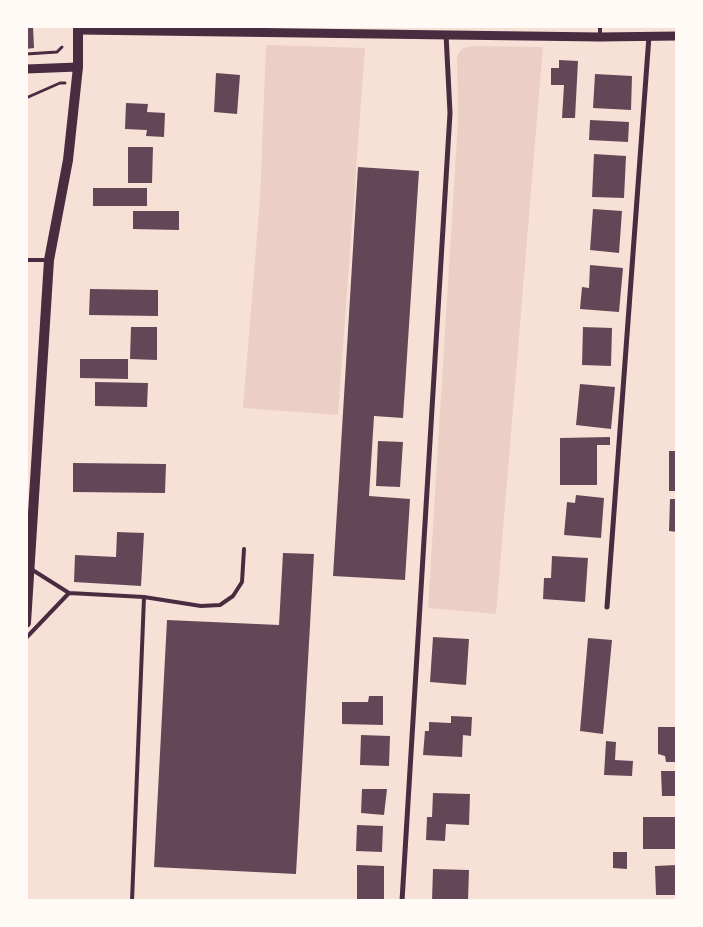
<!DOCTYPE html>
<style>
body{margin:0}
#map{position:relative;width:703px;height:927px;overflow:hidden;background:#f7e1d7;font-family:Inter,sans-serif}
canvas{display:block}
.frame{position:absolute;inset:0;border:28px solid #fffaf5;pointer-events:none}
</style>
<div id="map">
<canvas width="703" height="927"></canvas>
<div class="frame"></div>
</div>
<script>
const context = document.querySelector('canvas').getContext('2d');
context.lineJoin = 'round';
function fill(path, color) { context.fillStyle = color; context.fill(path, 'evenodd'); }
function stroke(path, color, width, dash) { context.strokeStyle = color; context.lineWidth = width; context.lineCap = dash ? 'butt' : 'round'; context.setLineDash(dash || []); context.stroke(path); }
fill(new Path2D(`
 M 266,45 L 365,48 L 338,415 L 243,408 L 260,199 Z
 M 474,46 L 543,47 L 496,614 L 428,608 L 458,120 L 457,57 C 460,48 465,47 474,46 Z`), '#ebcfc5');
fill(new Path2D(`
 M 26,26 L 33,26 L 34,48 L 26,49 Z
 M 559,60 L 578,61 L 575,118 L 562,118 L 564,85 L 551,85 L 551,68 L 559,68 Z
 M 216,73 L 240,75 L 237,114 L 214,112 Z
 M 595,74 L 632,76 L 631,110 L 593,108 Z
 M 126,103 L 148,104 L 147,112 L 165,113 L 164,137 L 146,136 L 147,130 L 125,129 Z
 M 590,120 L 629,122 L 628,142 L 589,140 Z
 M 128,147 L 153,147 L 152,183 L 128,183 Z
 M 594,154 L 626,156 L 624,198 L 592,197 Z
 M 358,167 L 419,171 L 403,418 L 374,416 L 369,496 L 410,499 L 405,580 L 333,576 Z
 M 93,188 L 147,188 L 147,206 L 93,206 Z
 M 593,209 L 622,211 L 619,253 L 590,250 Z
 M 133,211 L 179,211 L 179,230 L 133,229 Z
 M 590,265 L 623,268 L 619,312 L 580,309 L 582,287 L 589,288 Z
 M 90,289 L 158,290 L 158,316 L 89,315 Z
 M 131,327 L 157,327 L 157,360 L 130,359 Z
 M 583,327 L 612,328 L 611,366 L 582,365 Z
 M 80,359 L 128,359 L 128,379 L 80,378 Z
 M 95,382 L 148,383 L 147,407 L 95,406 Z
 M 580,384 L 615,387 L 611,429 L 576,425 Z
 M 610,437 L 610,445 L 597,445 L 597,485 L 560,485 L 560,438 Z
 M 378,441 L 403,442 L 400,487 L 376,486 Z
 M 669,451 L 677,451 L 677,491 L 669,491 Z
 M 73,463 L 166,464 L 165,493 L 73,492 Z
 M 576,495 L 604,498 L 601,538 L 564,535 L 567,502 L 575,503 Z
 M 670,499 L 677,499 L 677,532 L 669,531 Z
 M 117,532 L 144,533 L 141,586 L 74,582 L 75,555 L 116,557 Z
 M 283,553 L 314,554 L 296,874 L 154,867 L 167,620 L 279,625 Z
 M 552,556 L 588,558 L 585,602 L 543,599 L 544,578 L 551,578 Z
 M 433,637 L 469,639 L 466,685 L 430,682 Z
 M 588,638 L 612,640 L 603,734 L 580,731 Z
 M 369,696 L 383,696 L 383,725 L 342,724 L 342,702 L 368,702 Z
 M 451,716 L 472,717 L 471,736 L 463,735 L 462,757 L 423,755 L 425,731 L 429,731 L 429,722 L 451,723 Z
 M 658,727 L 677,727 L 677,762 L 666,762 L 665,756 L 658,754 Z
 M 361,735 L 390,736 L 389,766 L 360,765 Z
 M 606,741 L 616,742 L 615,760 L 633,761 L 632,776 L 604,775 Z
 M 661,771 L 677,771 L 677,796 L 662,796 Z
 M 362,789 L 387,789 L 384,815 L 361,813 Z
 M 433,793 L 470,794 L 469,825 L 446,824 L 445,841 L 426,840 L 427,817 L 432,817 Z
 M 643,817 L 677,817 L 677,849 L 643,849 Z
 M 357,825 L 383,826 L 382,852 L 356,851 Z
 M 613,852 L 627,852 L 627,869 L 613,868 Z
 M 357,865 L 384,866 L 384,901 L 357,901 Z
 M 677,865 L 677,895 L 656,895 L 655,866 Z
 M 433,869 L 469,870 L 468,901 L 432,901 Z`), '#644757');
stroke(new Path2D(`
 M 26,54 L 57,52 L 62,47
 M 26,98 L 60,83 L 65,83`), '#4a2c40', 3);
stroke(new Path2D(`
 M 600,26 L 600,37
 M 26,260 L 49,260
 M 31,569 L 69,593 L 144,597 L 201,606 L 220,605 L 233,596 L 242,582 L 244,549
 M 26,638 L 69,593
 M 132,901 L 144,597`), '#4a2c40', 4);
stroke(new Path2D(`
 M 607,607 L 649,36
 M 402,901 L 450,113 L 446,34`), '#4a2c40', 5);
stroke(new Path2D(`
 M 78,30 L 600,37 L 677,36
 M 26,69 L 78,67`), '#4a2c40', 9);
stroke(new Path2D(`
 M 26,623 L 49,260 L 68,160 L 78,67 L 78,26`), '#4a2c40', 10);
</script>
